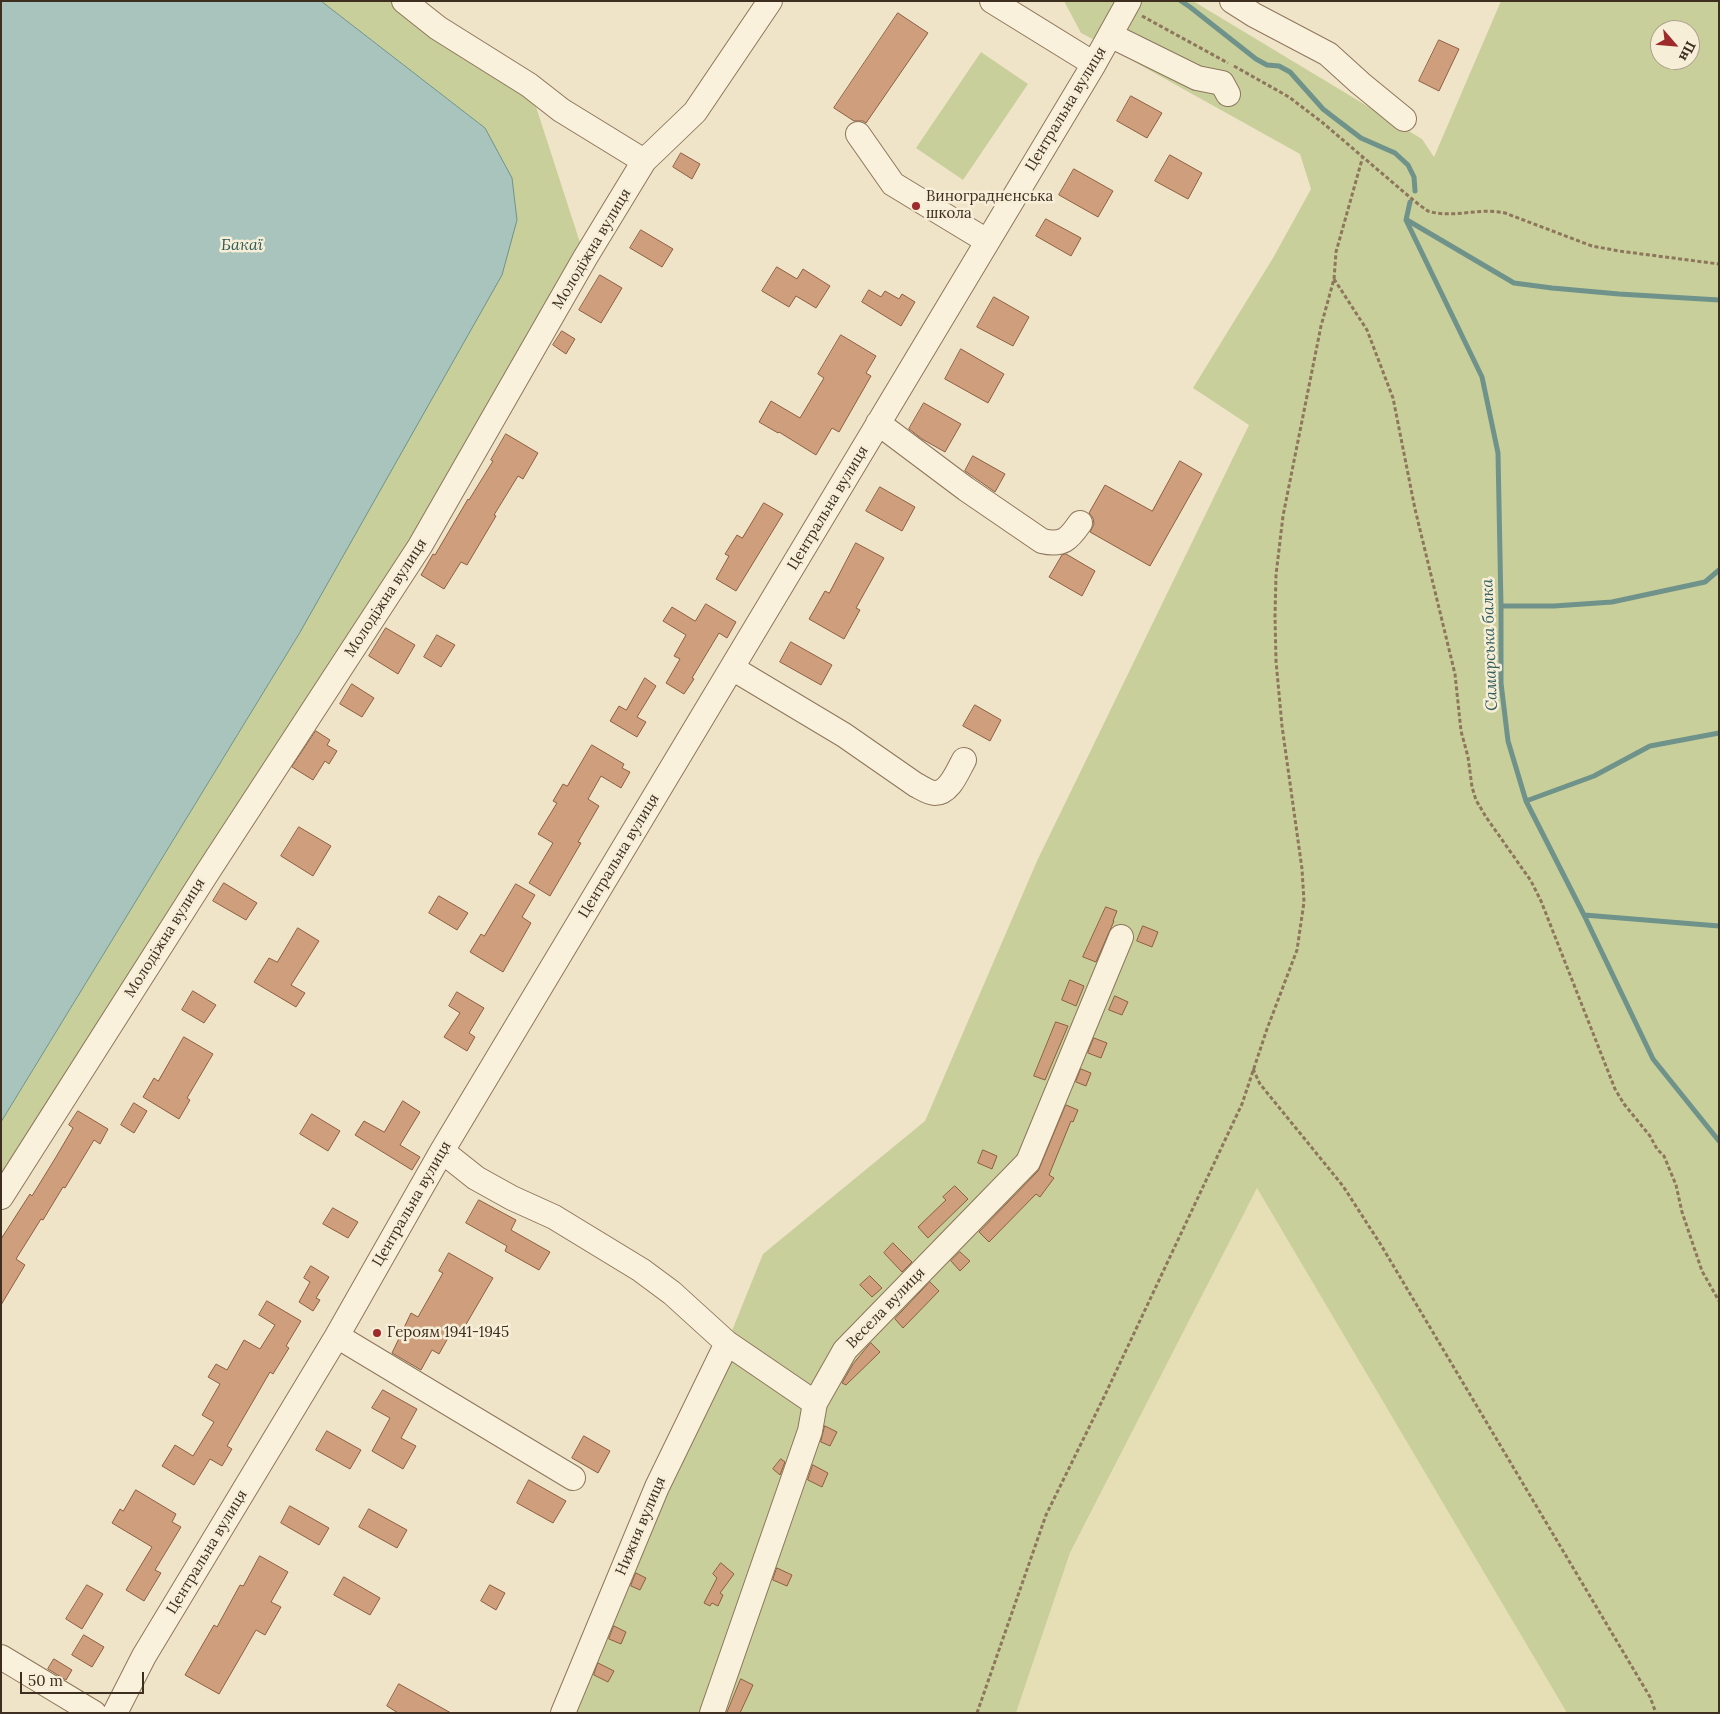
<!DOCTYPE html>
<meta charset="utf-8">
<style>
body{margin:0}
#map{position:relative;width:1720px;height:1714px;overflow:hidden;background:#f0e4c8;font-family:Lora,serif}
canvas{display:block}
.frame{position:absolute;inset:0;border:2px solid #3d2e20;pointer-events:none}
.north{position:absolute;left:1650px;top:20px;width:50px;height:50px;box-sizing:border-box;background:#f7eed8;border:1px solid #ada18e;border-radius:50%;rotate:117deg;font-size:14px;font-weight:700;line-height:20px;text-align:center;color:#3d2e20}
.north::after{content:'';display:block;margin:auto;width:18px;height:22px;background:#9e2a2b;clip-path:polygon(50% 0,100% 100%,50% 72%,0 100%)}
.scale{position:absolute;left:20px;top:1672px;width:124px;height:22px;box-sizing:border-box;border:2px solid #3d2e20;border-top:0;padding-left:6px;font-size:15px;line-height:18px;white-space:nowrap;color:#3d2e20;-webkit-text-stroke:4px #f7eed8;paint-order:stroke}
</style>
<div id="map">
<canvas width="1720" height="1714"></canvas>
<div class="frame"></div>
<div class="north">Пн</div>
<div class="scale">50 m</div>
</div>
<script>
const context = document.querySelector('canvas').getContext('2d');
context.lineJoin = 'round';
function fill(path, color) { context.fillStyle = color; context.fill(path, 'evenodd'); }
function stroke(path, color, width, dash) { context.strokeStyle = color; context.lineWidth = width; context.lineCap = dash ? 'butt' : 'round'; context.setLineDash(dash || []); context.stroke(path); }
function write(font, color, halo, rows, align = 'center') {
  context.font = font + ' Lora,serif'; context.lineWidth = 5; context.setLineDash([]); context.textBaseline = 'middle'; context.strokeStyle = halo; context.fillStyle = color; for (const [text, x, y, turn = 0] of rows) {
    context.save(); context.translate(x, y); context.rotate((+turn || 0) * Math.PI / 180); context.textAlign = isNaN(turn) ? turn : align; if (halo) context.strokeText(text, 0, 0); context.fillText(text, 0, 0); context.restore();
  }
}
fill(new Path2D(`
 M 1257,1187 L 1567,1713 L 1016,1713 L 1070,1554 Z`), '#e6deb5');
fill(new Path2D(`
 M 321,1 L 404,1 L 529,85 L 585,258 L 533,350 L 1,1197 L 1,1122 L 299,634 L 485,128 Z
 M 1064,1 L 1193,1 L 1422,139 L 1434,157 L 1501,1 L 1719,1 L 1719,1713 L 1567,1713 L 1257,1188 L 1070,1553 L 1016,1713 L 563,1713 L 727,1343 L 763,1254 L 925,1121 L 1037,861 L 1249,425 L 1193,388 L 1273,258 L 1311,189 L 1300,154 L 1106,46 L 1081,33 ZM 1660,30 L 1690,30 L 1690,60 L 1660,60 Z
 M 981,52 L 1028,84 L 963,180 L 916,148 Z`), '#c9cf9b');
const water = new Path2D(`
 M 1,1 L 321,1 L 485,128 L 512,178 L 517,220 L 502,275 L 299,634 L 1,1122 Z`);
fill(water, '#a9c4bc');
stroke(water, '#6f938a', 1);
stroke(new Path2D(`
 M 1181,1 L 1190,7 L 1256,59 L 1267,65 L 1279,66 L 1290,72 L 1323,109 L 1332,116 L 1361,138 L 1395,153 L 1408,165 L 1414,177 L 1415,191
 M 1410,202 L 1406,220 L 1482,377 L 1498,453 L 1501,606 L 1501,683 L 1508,741 L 1526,801 L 1584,915 L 1653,1059 L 1719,1141
 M 1407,220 L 1514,283 L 1552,288 L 1619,294 L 1719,300
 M 1501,606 L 1554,606 L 1612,602 L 1705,582 L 1719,570
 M 1526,801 L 1594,776 L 1650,746 L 1719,733
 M 1584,915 L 1719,926`), '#6f938a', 5);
const building = new Path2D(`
 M 898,13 L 928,33 L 866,123 L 863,121 L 854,121 L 834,108 Z
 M 1439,40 L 1459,49 L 1439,91 L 1419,81 Z
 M 1131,96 L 1162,113 L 1147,138 L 1117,121 Z
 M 681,153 L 700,164 L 692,179 L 673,167 Z
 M 1170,155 L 1202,173 L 1188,199 L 1155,181 Z
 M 1074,169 L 1113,191 L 1098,217 L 1059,195 Z
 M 1046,219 L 1081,238 L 1071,256 L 1036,236 Z
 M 641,230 L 673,249 L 662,267 L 630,248 Z
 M 777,267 L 797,279 L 803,269 L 830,286 L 816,308 L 796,296 L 789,307 L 762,291 Z
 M 600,275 L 622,288 L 601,323 L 579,310 Z
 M 869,290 L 881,297 L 885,291 L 899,299 L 902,294 L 915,302 L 901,326 L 862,302 Z
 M 994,297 L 1029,317 L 1013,346 L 977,327 Z
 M 562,331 L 575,339 L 566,354 L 553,345 Z
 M 841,335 L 876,356 L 866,373 L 871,376 L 839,432 L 832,428 L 816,455 L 779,432 L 778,433 L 759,422 L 771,401 L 800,418 L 824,378 L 818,374 Z
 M 961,349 L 1004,374 L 988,403 L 945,379 Z
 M 924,403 L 961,424 L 945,452 L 922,439 L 909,429 Z
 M 506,434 L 538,453 L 523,479 L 518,476 L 494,515 L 496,516 L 467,565 L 461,562 L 444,589 L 421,575 L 433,554 L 435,555 L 468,499 L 469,500 L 493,461 L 491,460 Z
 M 973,456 L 1005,474 L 995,492 L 965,471 Z
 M 1180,461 L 1202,474 L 1150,566 L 1090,532 L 1094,524 L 1093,518 L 1089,513 L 1105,485 L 1152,511 Z
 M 880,487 L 915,507 L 902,531 L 866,511 Z
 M 764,503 L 783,514 L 736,591 L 716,579 L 729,556 L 725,554 L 737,535 L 742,538 Z
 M 856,543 L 884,558 L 856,608 L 860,610 L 844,639 L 809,619 L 825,591 L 829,593 Z
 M 1066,554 L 1095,571 L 1082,596 L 1049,577 L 1062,555 Z
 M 706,604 L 736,622 L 727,638 L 719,633 L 692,678 L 694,679 L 684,694 L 666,683 L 680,659 L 674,656 L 686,635 L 663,621 L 672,607 L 695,621 Z
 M 386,628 L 415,645 L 398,674 L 369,656 Z
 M 437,635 L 455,645 L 441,667 L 424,657 Z
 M 791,642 L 832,665 L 821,685 L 780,662 Z
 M 645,678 L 656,686 L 637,717 L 646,722 L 637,737 L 610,721 L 619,706 L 626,710 Z
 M 352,684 L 374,698 L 362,717 L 340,704 Z
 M 975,705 L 1001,720 L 990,741 L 963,726 Z
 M 316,731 L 330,740 L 327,745 L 337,751 L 329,764 L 325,761 L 313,780 L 292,767 Z
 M 592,745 L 624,764 L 622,768 L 630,772 L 621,788 L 601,776 L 588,799 L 599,806 L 578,842 L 581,843 L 550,896 L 529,883 L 553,843 L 538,834 L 557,803 L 553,801 L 563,784 L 567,786 Z
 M 299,827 L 331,846 L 313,876 L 281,856 Z
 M 224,883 L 257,903 L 246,920 L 213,901 Z
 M 516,884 L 535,895 L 522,917 L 531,923 L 503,972 L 470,952 L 481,934 L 484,936 Z
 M 439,896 L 468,913 L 457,930 L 429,913 Z
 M 1106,907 L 1117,911 L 1113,921 L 1114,921 L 1096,962 L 1083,957 Z
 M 1143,926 L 1158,932 L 1152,947 L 1137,941 Z
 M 298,928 L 319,941 L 291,985 L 305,993 L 296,1007 L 254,982 L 269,958 L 277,962 Z
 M 1070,980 L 1084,986 L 1076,1006 L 1062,1000 Z
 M 193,991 L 216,1005 L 204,1023 L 182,1010 Z
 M 457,992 L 484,1008 L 469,1033 L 475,1037 L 467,1051 L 444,1037 L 460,1013 L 449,1006 Z
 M 1115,996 L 1128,1002 L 1122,1015 L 1109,1010 Z
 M 1056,1022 L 1068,1026 L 1045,1080 L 1034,1076 Z
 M 184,1037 L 213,1054 L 187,1098 L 190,1100 L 179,1119 L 143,1097 L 154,1078 L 158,1081 Z
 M 1094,1038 L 1107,1043 L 1101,1058 L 1088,1053 Z
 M 1081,1069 L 1091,1073 L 1086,1086 L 1076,1082 Z
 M 403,1101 L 420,1112 L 400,1145 L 420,1157 L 412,1170 L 355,1135 L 364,1121 L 384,1132 Z
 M 134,1103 L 147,1111 L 134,1133 L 121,1125 Z
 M 1066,1105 L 1078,1110 L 1073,1122 L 1071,1121 L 1049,1175 L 1054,1178 L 1040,1197 L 1036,1194 L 989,1242 L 979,1232 L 1038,1171 Z
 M 78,1111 L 108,1129 L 100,1144 L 94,1140 L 65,1188 L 63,1187 L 43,1220 L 41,1219 L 16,1259 L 25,1265 L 1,1305 L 1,1239 L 30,1194 L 32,1196 L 56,1157 L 73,1128 L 69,1125 Z
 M 312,1114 L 340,1131 L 328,1151 L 300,1134 Z
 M 983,1150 L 997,1156 L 992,1169 L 978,1163 Z
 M 955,1186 L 968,1199 L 928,1238 L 918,1227 L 946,1200 L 943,1197 Z
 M 479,1200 L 516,1220 L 511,1230 L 550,1252 L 539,1270 L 505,1251 L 507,1246 L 466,1223 Z
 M 333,1208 L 358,1222 L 348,1238 L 323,1224 Z
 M 893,1243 L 912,1262 L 902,1272 L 884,1253 Z
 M 960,1252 L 970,1261 L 960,1271 L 951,1261 Z
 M 449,1253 L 493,1278 L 461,1333 L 453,1329 L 439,1354 L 432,1350 L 421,1370 L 392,1353 L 411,1313 L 418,1317 L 443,1273 L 439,1271 Z
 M 311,1266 L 329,1277 L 316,1298 L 320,1300 L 313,1311 L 299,1302 L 310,1282 L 304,1278 Z
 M 870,1276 L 882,1288 L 872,1297 L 860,1285 Z
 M 930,1282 L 939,1291 L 903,1328 L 895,1319 Z
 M 267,1301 L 301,1321 L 286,1346 L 289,1348 L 273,1374 L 270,1372 L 227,1446 L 232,1449 L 222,1466 L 210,1459 L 194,1485 L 162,1466 L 175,1445 L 193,1456 L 214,1422 L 202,1415 L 220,1384 L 208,1377 L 216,1364 L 227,1370 L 244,1340 L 260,1349 L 275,1325 L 259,1315 Z
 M 871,1343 L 880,1352 L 846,1385 L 842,1383 L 853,1364 Z
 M 383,1390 L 417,1409 L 401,1438 L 416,1446 L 403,1469 L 372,1451 L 390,1418 L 372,1408 Z
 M 825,1426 L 837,1432 L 830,1446 L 821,1442 Z
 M 327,1431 L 361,1450 L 350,1469 L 316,1450 Z
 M 584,1436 L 610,1451 L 598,1473 L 572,1458 Z
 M 781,1459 L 785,1462 L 780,1475 L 773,1469 Z
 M 813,1465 L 828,1473 L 822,1487 L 808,1480 Z
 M 529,1480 L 566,1501 L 553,1523 L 517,1503 Z
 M 136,1490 L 176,1514 L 172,1522 L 181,1527 L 155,1570 L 161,1573 L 144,1601 L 126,1590 L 152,1547 L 112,1523 L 120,1509 L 123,1511 Z
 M 290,1506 L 329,1528 L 319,1545 L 281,1523 Z
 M 369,1509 L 407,1530 L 397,1548 L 359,1527 Z
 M 260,1556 L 288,1572 L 271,1602 L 281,1607 L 265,1635 L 256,1630 L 219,1694 L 185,1675 L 214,1625 L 217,1627 L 240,1585 L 243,1586 Z
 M 721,1563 L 734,1574 L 720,1593 L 723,1595 L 718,1606 L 712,1603 L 710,1606 L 704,1603 L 717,1578 L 713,1574 Z
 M 777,1568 L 792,1575 L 787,1586 L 773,1580 Z
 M 636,1573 L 646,1578 L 640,1590 L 631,1586 Z
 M 344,1577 L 380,1598 L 370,1615 L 334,1595 Z
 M 87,1585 L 103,1594 L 82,1629 L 66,1619 Z
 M 490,1585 L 505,1593 L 496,1610 L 481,1601 Z
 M 614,1626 L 626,1632 L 621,1644 L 609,1639 Z
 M 84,1635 L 104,1647 L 92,1667 L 72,1655 Z
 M 54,1659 L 72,1670 L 66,1680 L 48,1669 Z
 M 598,1663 L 614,1671 L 608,1682 L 594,1675 Z
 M 741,1679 L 753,1685 L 740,1713 L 727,1713 Z
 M 399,1684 L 451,1713 L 398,1713 L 387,1706 Z`);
fill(building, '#cf9f7d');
stroke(building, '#8d5f41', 1);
const minor = new Path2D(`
 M 404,1 L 438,28 L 529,85 L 561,110 L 644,161
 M 992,1 L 1094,64
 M 1232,1 L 1254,15 L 1328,54 L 1360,83 L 1404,119
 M 1110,35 L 1197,78 L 1222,83 L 1228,94
 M 858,134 L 893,184 L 987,241
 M 878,423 L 966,489 L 1042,541 C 1063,546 1069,539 1080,523
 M 732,668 L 844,735 L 916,785 C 922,788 929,793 935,793 C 950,793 958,770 964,760
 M 442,1151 L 476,1178 L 512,1198 L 554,1217 L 641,1270 L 672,1293 L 727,1343 L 815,1403
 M 1,1197 L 207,873 L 420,546 L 585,258 L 644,161 L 695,112 L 770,1
 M 337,1336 L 573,1478
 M 1,1657 L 94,1713
 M 115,1713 L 144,1656 L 337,1336 L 442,1151 L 1094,64 L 1129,1
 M 563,1713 L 657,1487 L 727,1343
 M 712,1713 L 810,1431 L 815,1403 L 845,1350 L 1028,1162 L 1121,937`);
stroke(minor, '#8d765c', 26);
stroke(new Path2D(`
 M 1142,16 L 1228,63
 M 1234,66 L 1289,97 L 1323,123 L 1412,199 C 1417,203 1423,208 1428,211 C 1453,219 1479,207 1505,213 L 1592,246 L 1619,251 L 1719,264
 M 1334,279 L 1367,330 L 1393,398 L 1415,509 L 1455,674 L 1461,731 L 1468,757 L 1472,787 L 1476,800 L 1486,817 L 1531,881 L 1541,901 L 1615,1089 L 1624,1104 L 1650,1136 L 1657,1149 L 1664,1156 L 1676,1185 L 1682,1212 L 1702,1271 L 1719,1301
 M 1253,1069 L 1260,1084 L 1343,1186 L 1381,1245 L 1650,1697 L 1656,1713
 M 977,1713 L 1046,1515 L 1104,1397 L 1242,1104 L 1267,1029 L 1297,950 L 1304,902 L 1302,869 L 1282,726 L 1276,661 L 1275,616 L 1276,575 L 1283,516 L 1321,326 L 1334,279 L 1336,252 L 1363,156`), '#8d765c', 3, [4, 2.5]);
stroke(minor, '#faf1dc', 24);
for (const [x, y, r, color] of [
 [916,206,5,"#9e2a2b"],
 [377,1333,5,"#9e2a2b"]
]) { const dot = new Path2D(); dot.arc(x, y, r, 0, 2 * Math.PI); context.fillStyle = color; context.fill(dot); stroke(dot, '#f7eed8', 2); }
write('15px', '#3d2e20', '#f7eed8', [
 ["Центральна вулиця",1066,109,-59],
 ["Молодіжна вулиця",592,249,-59],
 ["Центральна вулиця",828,508,-59],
 ["Молодіжна вулиця",386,598,-57],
 ["Центральна вулиця",619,856,-59],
 ["Молодіжна вулиця",165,938,-58],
 ["Центральна вулиця",412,1204,-60],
 ["Весела вулиця",886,1308,-46],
 ["Нижня вулиця",641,1526,-67],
 ["Центральна вулиця",207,1552,-59]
]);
write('15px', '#3d2e20', '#f7eed8', [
 ["Виноградненська",926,197],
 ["школа",926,214],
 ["Героям 1941-1945",387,1333]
], 'left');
write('italic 16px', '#2f5d5a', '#f7eed8', [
 ["Бакаї",242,245],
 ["Самарська балка",1490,645,-92]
]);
</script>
